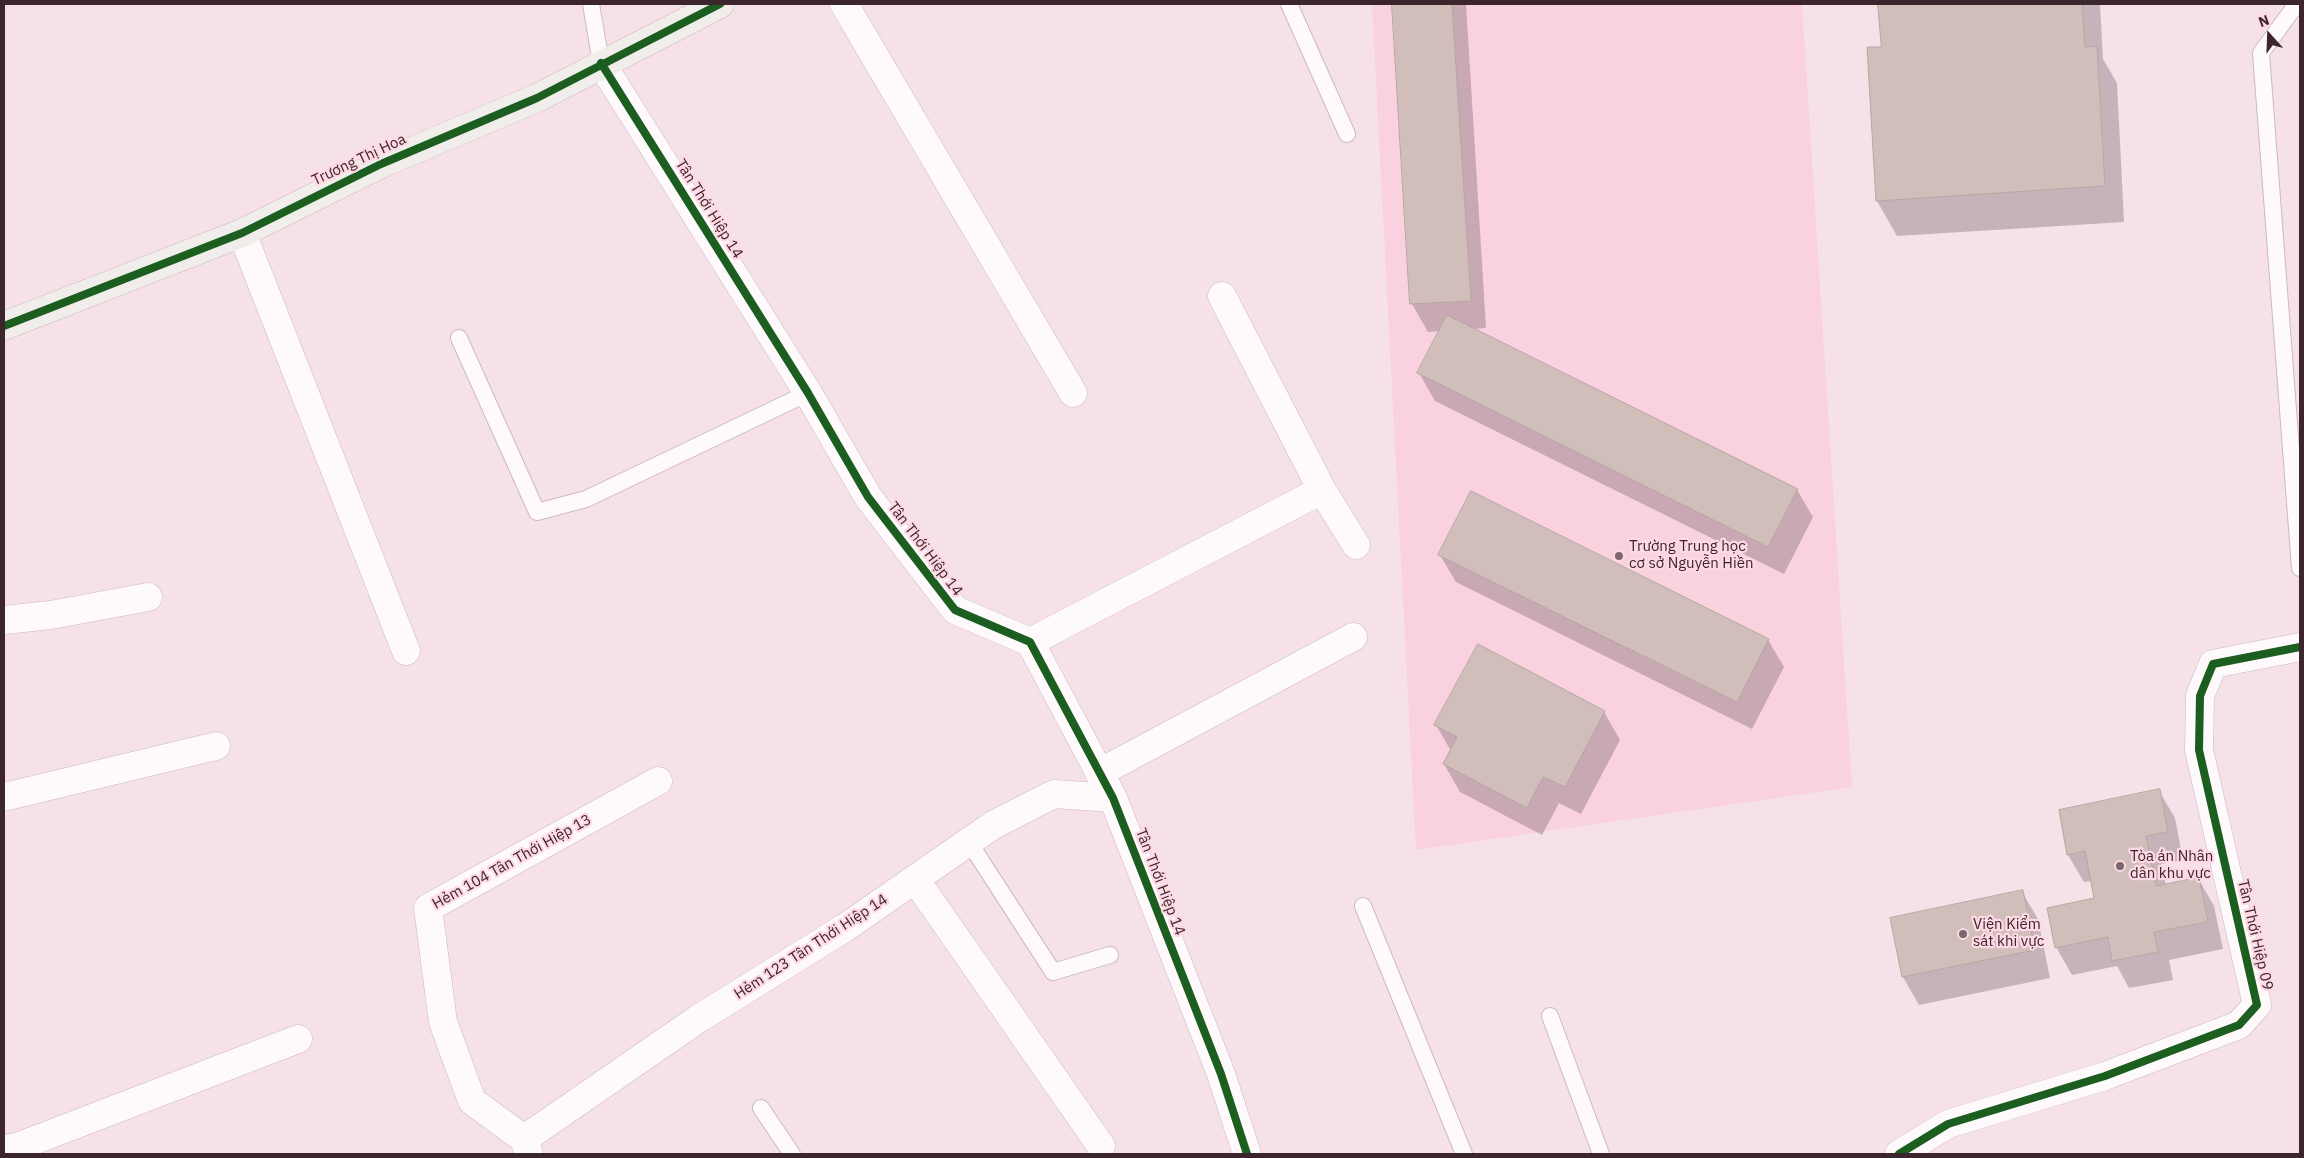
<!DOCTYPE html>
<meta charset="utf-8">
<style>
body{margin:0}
#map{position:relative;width:2304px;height:1158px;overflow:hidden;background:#f6e1e8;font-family:"IBM Plex Sans",sans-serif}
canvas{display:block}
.frame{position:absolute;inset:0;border:5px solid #3c252d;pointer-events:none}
.north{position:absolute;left:2244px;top:10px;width:50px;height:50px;-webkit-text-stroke:4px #fed9e4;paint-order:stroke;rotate:340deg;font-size:14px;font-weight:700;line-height:20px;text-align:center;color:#3c252d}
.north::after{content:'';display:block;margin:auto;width:18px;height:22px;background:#3c252d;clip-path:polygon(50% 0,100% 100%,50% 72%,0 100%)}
</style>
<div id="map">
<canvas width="2304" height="1158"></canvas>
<div class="frame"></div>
<div class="north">N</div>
</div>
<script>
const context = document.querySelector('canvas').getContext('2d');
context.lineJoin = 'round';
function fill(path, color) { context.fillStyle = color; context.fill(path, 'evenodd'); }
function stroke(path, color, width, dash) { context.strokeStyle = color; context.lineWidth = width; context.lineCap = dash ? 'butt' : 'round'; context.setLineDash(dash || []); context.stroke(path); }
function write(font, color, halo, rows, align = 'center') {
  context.font = font + ' "IBM Plex Sans",sans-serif'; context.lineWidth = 4.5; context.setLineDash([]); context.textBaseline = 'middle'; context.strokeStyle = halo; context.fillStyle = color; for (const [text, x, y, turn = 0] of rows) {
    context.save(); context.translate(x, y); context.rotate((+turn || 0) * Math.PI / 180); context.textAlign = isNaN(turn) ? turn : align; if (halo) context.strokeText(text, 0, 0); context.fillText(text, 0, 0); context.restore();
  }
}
fill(new Path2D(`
 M 1372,4 L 1802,4 L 1852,787 L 1416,850 Z`), '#fad2df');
fill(new Path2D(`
 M 1393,4 L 1466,4 L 1486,328 L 1473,329 L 1797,490 L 1813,517 L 1784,574 L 1435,401 L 1419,373 L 1440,331 L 1428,332 L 1412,304 Z
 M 1879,4 L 2100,4 L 2103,59 L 2117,83 L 2124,222 L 1897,236 L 1877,201 L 1882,48 Z
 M 1440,555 L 1768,640 L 1784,667 L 1752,729 L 1456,582 Z
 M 1604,712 L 1620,740 L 1581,814 L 1559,803 L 1542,835 L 1460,792 L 1444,764 L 1451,751 L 1436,725 Z
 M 2159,791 L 2175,818 L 2183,860 L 2161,864 L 2166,885 L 2198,878 L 2214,906 L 2223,949 L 2169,960 L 2173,980 L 2129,988 L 2117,966 L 2072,975 L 2056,947 L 2095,899 L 2092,881 L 2084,882 L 2068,855 Z
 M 2022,892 L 2038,919 L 2050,978 L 1919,1005 L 1903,977 L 1891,919 Z`), '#0003');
const building = new Path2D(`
 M 1392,4 L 1452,4 L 1471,301 L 1410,304 Z
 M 1878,4 L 2082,4 L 2085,47 L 2097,46 L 2105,186 L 1876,201 L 1867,47 L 1881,47 Z
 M 1447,315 L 1798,489 L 1768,547 L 1417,373 Z
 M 1471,491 L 1769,639 L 1737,702 L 1438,555 Z
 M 1478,644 L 1605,711 L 1565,787 L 1543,777 L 1527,808 L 1443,764 L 1457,737 L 1434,725 Z
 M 2160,789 L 2168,832 L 2146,836 L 2156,886 L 2199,877 L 2208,922 L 2154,932 L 2158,952 L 2112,961 L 2108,937 L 2055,948 L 2047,908 L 2094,898 L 2085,851 L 2067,855 L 2059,810 Z
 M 2023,890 L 2035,950 L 1902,977 L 1890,918 Z`);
fill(building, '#d1beba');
stroke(building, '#b8a6a3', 1);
const lane = new Path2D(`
 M 591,4 L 601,63
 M 1289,4 L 1347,134
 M 2300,6 L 2293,9 L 2261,53 L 2300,568
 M 459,338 L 537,512 L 586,499 L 808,393
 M 969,842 L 1053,972 L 1110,955
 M 1363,906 L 1464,1154
 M 1550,1016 L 1601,1154
 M 761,1108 L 792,1154`);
const street = new Path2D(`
 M 844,4 L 1073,393
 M 601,63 L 808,393 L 868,497 L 955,610 L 1030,642 L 1113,798 L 1221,1074 L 1247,1154
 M 242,233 L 406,651
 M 1322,490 L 1356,545
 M 4,620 L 51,615 L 148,597
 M 1030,642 L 1322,490 L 1222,296
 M 1099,773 L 1353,637
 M 4,797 L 216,746
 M 915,879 L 1101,1146
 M 524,1139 L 698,1019 L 846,927 L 993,825 L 1054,794 L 1113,798
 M 4,1149 L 17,1147 L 298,1039
 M 529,1154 L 524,1139 L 472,1101 L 443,1022 L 428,908 L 658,781
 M 1899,1154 L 1948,1124 L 2105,1076 L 2239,1025 L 2257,1005 L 2199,750 L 2200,696 L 2213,664 L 2300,647`);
const secondary = new Path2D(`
 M 4,326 L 242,233 L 381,164 L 537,98 L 720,4`);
stroke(lane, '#cdb9c0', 18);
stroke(street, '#cdb9c0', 29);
stroke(secondary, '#cdb9c0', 29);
stroke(lane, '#fefafc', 16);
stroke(street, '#fefafc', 28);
stroke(secondary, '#f0edeb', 28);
stroke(new Path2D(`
 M 601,63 L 808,393 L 868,497 L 955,610 L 1030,642 L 1113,798 L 1221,1074 L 1247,1154
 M 4,326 L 242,233 L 381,164 L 537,98 L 720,4
 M 1899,1154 L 1948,1124 L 2105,1076 L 2239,1025 L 2257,1005 L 2199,750 L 2200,696 L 2213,664 L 2300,647`), '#1b5e20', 8);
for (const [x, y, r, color] of [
 [1619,556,5,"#7d676e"],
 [2120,866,5,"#7d676e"],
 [1963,934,5,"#7d676e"]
]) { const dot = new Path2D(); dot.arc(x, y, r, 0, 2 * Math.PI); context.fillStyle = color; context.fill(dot); stroke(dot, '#fed9e4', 2); }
write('15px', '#3c252d', '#fed9e4', [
 ["Trương Thị Hoa",359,160,-25],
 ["Tân Thới Hiệp 14",709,209,58],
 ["Tân Thới Hiệp 14",925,549,53],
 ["Hẻm 104 Tân Thới Hiệp 13",512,862,-29],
 ["Tân Thới Hiệp 14",1160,882,69],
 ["Tân Thới Hiệp 09",2255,935,77],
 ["Hẻm 123 Tân Thới Hiệp 14",811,947,-33]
]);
write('15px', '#3c252d', '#fed9e4', [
 ["Trường Trung học",1629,547],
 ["cơ sở Nguyễn Hiền",1629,564],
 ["Tòa án Nhân",2130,857],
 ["dân khu vực",2130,874],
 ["Viện Kiểm",1973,925],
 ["sát khi vực",1973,942]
], 'left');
</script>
